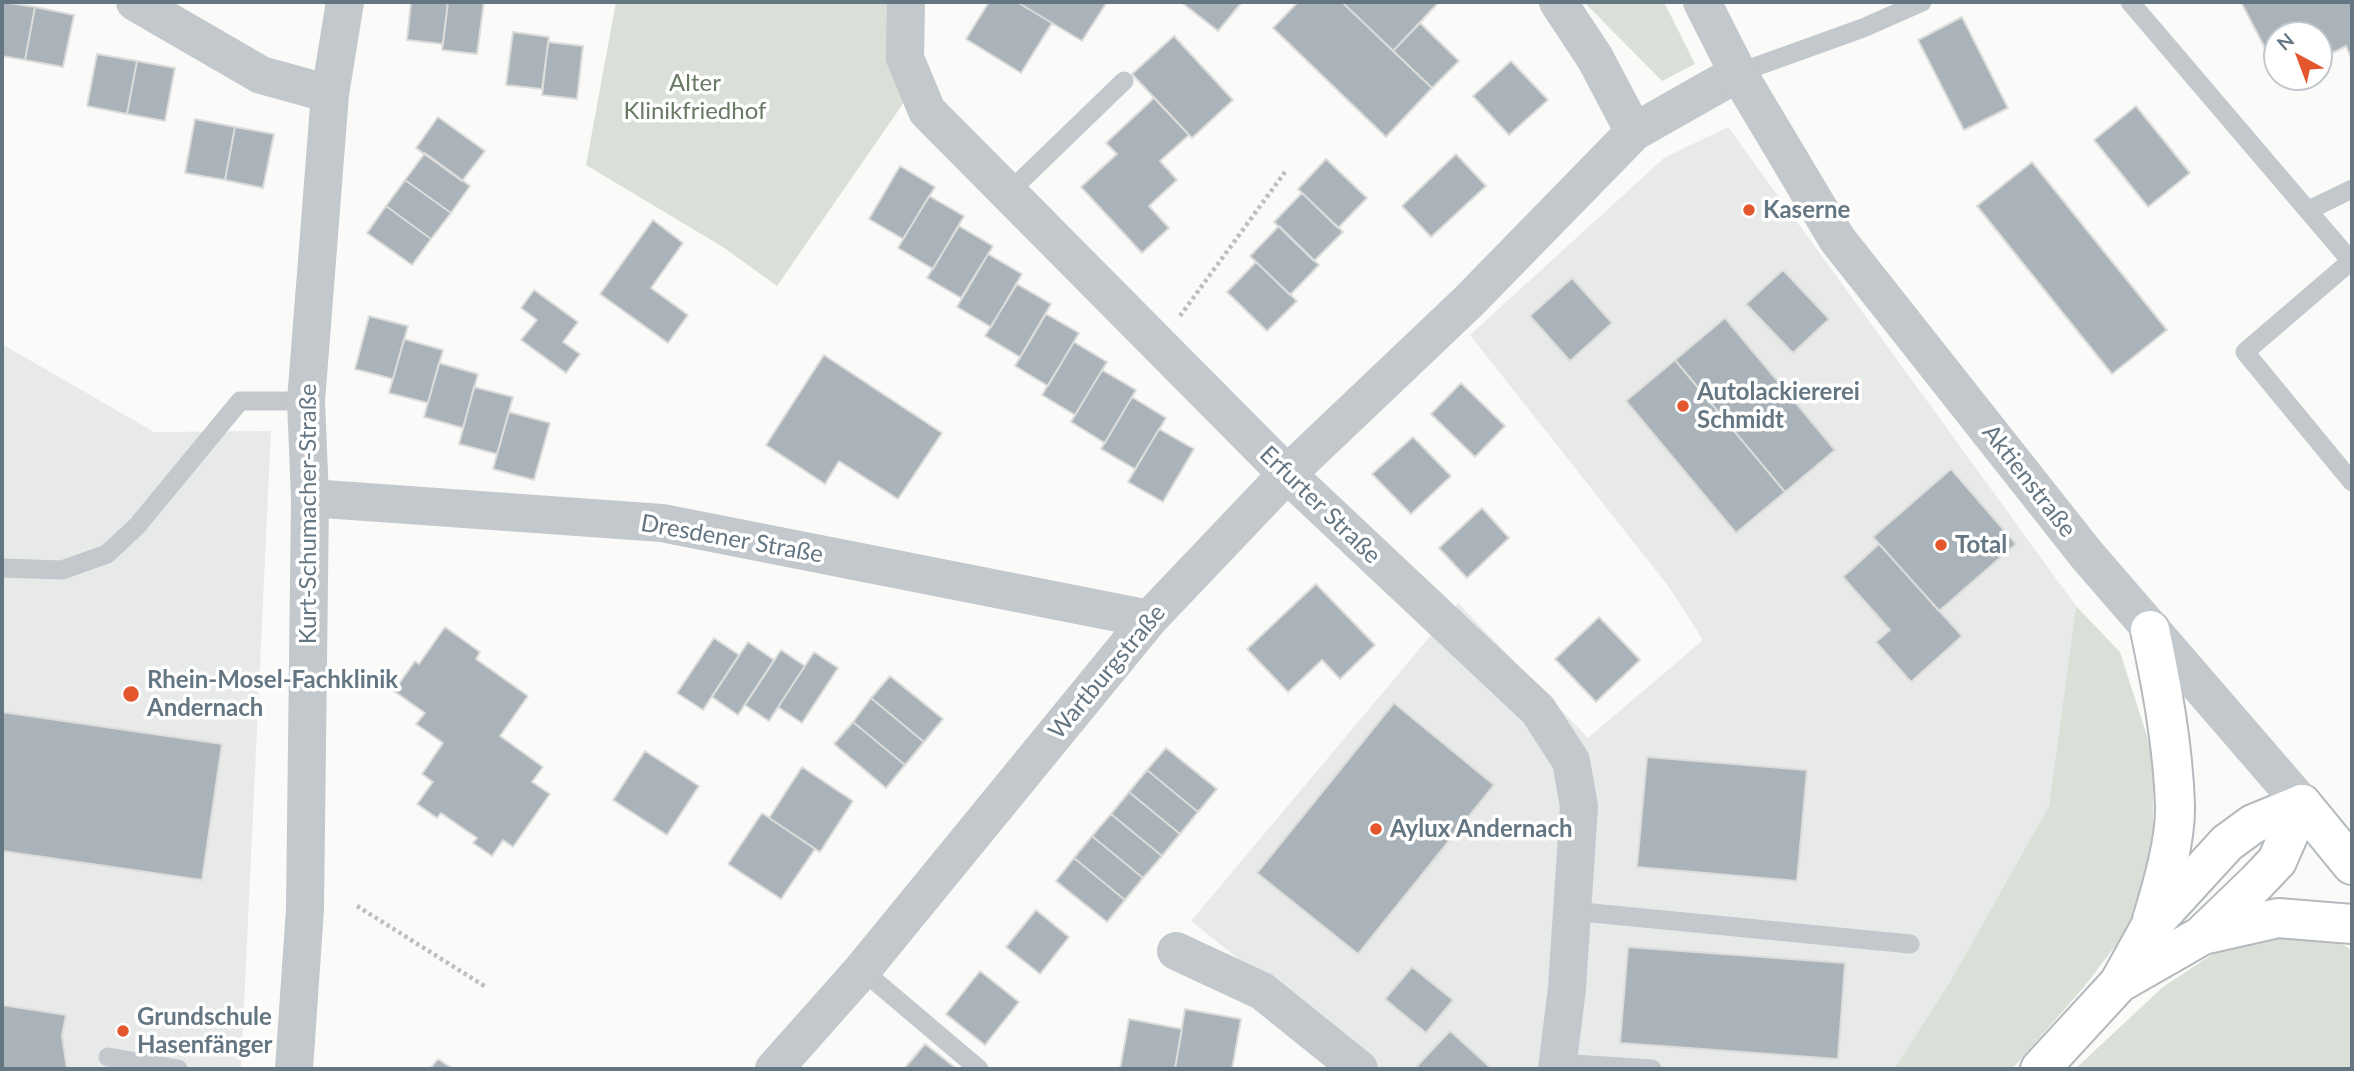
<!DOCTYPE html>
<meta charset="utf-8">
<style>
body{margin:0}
#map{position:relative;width:2354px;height:1071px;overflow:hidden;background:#fafaf8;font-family:Lato,sans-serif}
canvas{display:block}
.frame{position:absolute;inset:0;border:4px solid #657683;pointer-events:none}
.north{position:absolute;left:2263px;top:21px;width:70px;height:70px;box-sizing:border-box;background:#fff;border:2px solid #c1c8cd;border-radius:50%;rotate:319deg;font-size:19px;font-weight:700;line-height:28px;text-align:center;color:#657683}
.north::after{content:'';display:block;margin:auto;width:24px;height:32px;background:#e4572e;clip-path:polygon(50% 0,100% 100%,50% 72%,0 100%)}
</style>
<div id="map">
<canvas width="2354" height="1071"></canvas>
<div class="frame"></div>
<div class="north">N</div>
</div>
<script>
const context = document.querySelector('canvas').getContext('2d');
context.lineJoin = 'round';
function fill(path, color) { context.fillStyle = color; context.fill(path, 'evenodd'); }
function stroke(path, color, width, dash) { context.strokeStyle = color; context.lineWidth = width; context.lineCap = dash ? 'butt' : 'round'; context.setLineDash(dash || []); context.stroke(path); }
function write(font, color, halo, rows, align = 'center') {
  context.font = font + ' Lato,sans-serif'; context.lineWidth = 7; context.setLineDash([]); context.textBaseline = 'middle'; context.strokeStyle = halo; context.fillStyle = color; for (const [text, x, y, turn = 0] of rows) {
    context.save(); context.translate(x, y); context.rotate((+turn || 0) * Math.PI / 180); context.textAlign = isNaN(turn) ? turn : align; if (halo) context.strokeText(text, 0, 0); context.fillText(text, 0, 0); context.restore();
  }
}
fill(new Path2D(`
 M 1728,127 L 2076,606 L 2049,806 L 1950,982 L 1894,1069 L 1377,1069 L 1191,921 L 1458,603 L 1588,738 L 1703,640 L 1669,587 L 1470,335 L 1664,158 Z
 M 2,344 L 154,432 L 271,431 L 241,1069 L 2,1069 Z`), '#e8e9e9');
fill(new Path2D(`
 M 616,2 L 894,2 L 909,95 L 777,286 L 723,247 L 586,165 Z
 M 1584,2 L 1664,2 L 1695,64 L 1662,81 Z
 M 2076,606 L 2120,652 L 2154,758 L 2153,837 L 2132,924 L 2084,987 L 2012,1069 L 1894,1069 L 1950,982 L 2049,806 Z
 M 2273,937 L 2335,940 L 2352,950 L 2352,1069 L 2075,1069 L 2163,987 L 2213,954 Z`), '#dadfd7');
const building = new Path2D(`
 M 2,2 L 35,7 L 25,60 L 2,56 Z
 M 411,2 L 448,2 L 443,44 L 407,40 Z
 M 448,2 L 484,2 L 477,54 L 442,50 Z
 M 989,2 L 1017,2 L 1052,23 L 1021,73 L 966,39 Z
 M 1017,2 L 1107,2 L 1082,41 Z
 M 1181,2 L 1242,2 L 1218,31 Z
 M 1298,2 L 1342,2 L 1432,88 L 1386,137 L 1273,28 Z
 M 1342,2 L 1439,2 L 1393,51 Z
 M 2241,2 L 2352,2 L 2352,60 L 2346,46 L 2319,60 L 2319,35 L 2277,35 L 2277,71 Z
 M 35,7 L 74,15 L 63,67 L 25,60 Z
 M 1962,17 L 2008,108 L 1964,130 L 1918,40 Z
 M 1420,23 L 1459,61 L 1432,88 L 1393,51 Z
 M 513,32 L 549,37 L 542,89 L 506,85 Z
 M 1174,36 L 1233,100 L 1192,138 L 1132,74 Z
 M 548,42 L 583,46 L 577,99 L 542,95 Z
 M 97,54 L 137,61 L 127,114 L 87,106 Z
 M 137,61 L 175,68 L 165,121 L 127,114 Z
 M 1511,61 L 1548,100 L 1509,135 L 1473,96 Z
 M 1154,98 L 1189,135 L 1160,161 L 1177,180 L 1149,206 L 1169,228 L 1142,253 L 1081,187 L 1117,154 L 1106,143 Z
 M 2136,106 L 2190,173 L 2148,207 L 2094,140 Z
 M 438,117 L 485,151 L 462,181 L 416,148 Z
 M 195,119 L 235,127 L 225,180 L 185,173 Z
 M 235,127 L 274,134 L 263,188 L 225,180 Z
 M 425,153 L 470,186 L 451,213 L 405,180 Z
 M 1456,154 L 1486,186 L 1431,237 L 1402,206 Z
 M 1326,159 L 1367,198 L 1338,228 L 1298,189 Z
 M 2032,162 L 2167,330 L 2112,374 L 1977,206 Z
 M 900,166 L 935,187 L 903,239 L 869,219 Z
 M 405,180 L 451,213 L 431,239 L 386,206 Z
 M 1302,193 L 1343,232 L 1314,261 L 1274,222 Z
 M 929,196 L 964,216 L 933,269 L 898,248 Z
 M 386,206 L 431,239 L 412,265 L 367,233 Z
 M 653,220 L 683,243 L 651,288 L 688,315 L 668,343 L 600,294 Z
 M 959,226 L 993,246 L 961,298 L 927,278 Z
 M 1279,226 L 1319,265 L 1290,295 L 1250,256 Z
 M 988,254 L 1022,274 L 991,327 L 957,307 Z
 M 1256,262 L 1297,301 L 1267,331 L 1227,292 Z
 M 1783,270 L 1829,319 L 1793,353 L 1746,304 Z
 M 1572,278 L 1612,323 L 1570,361 L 1530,316 Z
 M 1017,284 L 1051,304 L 1020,357 L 985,336 Z
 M 534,290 L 578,322 L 563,342 L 580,354 L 566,373 L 521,340 L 537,320 L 521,308 Z
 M 1046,314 L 1079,333 L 1048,386 L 1015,366 Z
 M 369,316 L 408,326 L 393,379 L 355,369 Z
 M 1725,318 L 1835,450 L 1785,492 L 1675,360 Z
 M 404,339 L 443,350 L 428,403 L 389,393 Z
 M 1074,342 L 1107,362 L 1075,415 L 1042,395 Z
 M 824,355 L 942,433 L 898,499 L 839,461 L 825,484 L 766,445 Z
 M 1675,360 L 1785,492 L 1736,533 L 1626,401 Z
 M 439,363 L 478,374 L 463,428 L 424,417 Z
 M 1102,370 L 1136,390 L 1105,443 L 1071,422 Z
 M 1461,383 L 1505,426 L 1475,457 L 1431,414 Z
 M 474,387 L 513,397 L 497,454 L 459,444 Z
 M 1132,397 L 1166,418 L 1135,469 L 1101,449 Z
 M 509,412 L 550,423 L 534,480 L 493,469 Z
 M 1159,429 L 1194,449 L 1163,502 L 1128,482 Z
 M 1413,437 L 1451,476 L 1411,514 L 1372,474 Z
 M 1951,469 L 2016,544 L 1939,611 L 1873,537 Z
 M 1482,508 L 1509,538 L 1467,578 L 1439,548 Z
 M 1879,544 L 1962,636 L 1911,682 L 1876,642 L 1890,630 L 1843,577 Z
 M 1316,584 L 1375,645 L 1340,679 L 1322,660 L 1288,692 L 1247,649 Z
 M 1599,617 L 1640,660 L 1596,702 L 1555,659 Z
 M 445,627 L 480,652 L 476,659 L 528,696 L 500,736 L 543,767 L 532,782 L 550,794 L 513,847 L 503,840 L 492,856 L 473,843 L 477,838 L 441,813 L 437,818 L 417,804 L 433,782 L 422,774 L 443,743 L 416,724 L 425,713 L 394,691 L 415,661 L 419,664 Z
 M 714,638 L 739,655 L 703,710 L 677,693 Z
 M 748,642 L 774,660 L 738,715 L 712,697 Z
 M 781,650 L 805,666 L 769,721 L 745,705 Z
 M 814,652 L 838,668 L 802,723 L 778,707 Z
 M 890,676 L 943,719 L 924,742 L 871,698 Z
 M 871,698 L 924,742 L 905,765 L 853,722 Z
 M 1394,703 L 1494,785 L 1358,954 L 1257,873 Z
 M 2,712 L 222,744 L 202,880 L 2,851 Z
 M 853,722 L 905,765 L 886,788 L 834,744 Z
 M 1166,748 L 1217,789 L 1198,812 L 1147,770 Z
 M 645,751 L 699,786 L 667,835 L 613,800 Z
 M 1647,757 L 1807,770 L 1797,881 L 1637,867 Z
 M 802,767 L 853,801 L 820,852 L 769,818 Z
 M 1147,770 L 1198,812 L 1180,834 L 1129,792 Z
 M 1129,792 L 1180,834 L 1162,856 L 1111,814 Z
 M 762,813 L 815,849 L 781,899 L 728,864 Z
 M 1111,814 L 1162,856 L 1143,878 L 1092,836 Z
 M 1092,836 L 1143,878 L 1125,900 L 1074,858 Z
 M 1074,858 L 1125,900 L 1107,922 L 1056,881 Z
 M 1036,910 L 1069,937 L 1040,974 L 1006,947 Z
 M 1628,947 L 1845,963 L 1838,1059 L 1620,1043 Z
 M 1412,967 L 1453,1000 L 1426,1033 L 1385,999 Z
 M 980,971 L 1019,1002 L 985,1045 L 946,1014 Z
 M 2,1005 L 66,1015 L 62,1036 L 67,1069 L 2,1069 Z
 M 1185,1009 L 1241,1019 L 1232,1069 L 1175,1069 Z
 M 1129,1019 L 1182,1029 L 1175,1069 L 1120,1069 Z
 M 1450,1031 L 1492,1069 L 1421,1069 L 1417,1066 Z
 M 925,1044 L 957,1069 L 904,1069 Z
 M 438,1059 L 453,1069 L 430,1069 Z`);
fill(building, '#aab3b9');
stroke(building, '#dcdcda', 2);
const secondary = new Path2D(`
 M 2302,804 L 2352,865`);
const trunk = new Path2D(`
 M 2150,630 C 2162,687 2173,746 2175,805 C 2176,840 2162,887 2152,920
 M 2203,935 L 2278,918 L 2352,924
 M 2119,983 L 2201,936 L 2257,882 L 2277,861 L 2302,804
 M 2040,1069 L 2119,983 L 2150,927 L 2227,843 L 2253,824 L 2302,804`);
stroke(secondary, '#b3babf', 42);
stroke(trunk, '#b4b9bd', 42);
stroke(new Path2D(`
 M 1180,316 L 1285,172
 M 357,906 L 486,987`), '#bbbfc2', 4.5, [3.5, 3.5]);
stroke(new Path2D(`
 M 2130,2 L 2351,261 L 2245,352 L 2352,482
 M 1738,73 L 1863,28 L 1922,2
 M 1008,193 L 1124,81
 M 2309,210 L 2352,189
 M 2,568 L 62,570 L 107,554 L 137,526 L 240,401 L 306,401
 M 1572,911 L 1910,944
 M 862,970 L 979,1069
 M 108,1057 L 178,1069
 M 1558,1063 L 1652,1069`), '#c3c8cc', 19);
stroke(new Path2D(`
 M 135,2 L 261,75 L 330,94
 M 906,2 L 905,58 L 927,111 L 1287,474 L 1538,710 L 1571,761 L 1579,806 L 1567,988 L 1557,1069
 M 1558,2 L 1595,58 L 1634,132
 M 310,498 L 662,523 L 1149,619
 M 1176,951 L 1262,991 L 1359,1069
 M 294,1069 L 305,909 L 310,498 L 306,401 L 330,94 L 345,2
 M 774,1069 L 862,970 L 1149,619 L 1287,474 L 1469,301 L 1634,132 L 1738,73`), '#c3c8cc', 38);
stroke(new Path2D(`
 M 1702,2 L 1738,73 L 1837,239 L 2086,554 L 2302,804`), '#c3c8cc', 38);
stroke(secondary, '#fff', 38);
stroke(trunk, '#fff', 38);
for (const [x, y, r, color] of [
 [1749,210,7,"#e4572e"],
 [1683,406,7,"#e4572e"],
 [1941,545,7,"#e4572e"],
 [131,694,9,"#e4572e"],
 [1376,829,7,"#e4572e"],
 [123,1031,7,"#e4572e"]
]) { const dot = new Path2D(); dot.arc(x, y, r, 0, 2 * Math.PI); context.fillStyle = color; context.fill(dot); stroke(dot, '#fff', 2.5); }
write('24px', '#687a64', '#fff', [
 ["Alter",695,83],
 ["Klinikfriedhof",695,111]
]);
write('bold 24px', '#657683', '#fff', [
 ["Kaserne",1763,210],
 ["Autolackiererei",1697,392],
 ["Schmidt",1697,420],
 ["Total",1955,545],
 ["Rhein-Mosel-Fachklinik",147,680],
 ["Andernach",147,708],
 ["Aylux Andernach",1390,829],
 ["Grundschule",137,1017],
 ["Hasenfänger",137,1045]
], 'left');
write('24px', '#657683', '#fff', [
 ["Aktienstraße",2029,481,52],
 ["Erfurter Straße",1320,505,44],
 ["Kurt-Schumacher-Straße",308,514,-90],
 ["Dresdener Straße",732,539,10],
 ["Wartburgstraße",1107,672,-50]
]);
</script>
